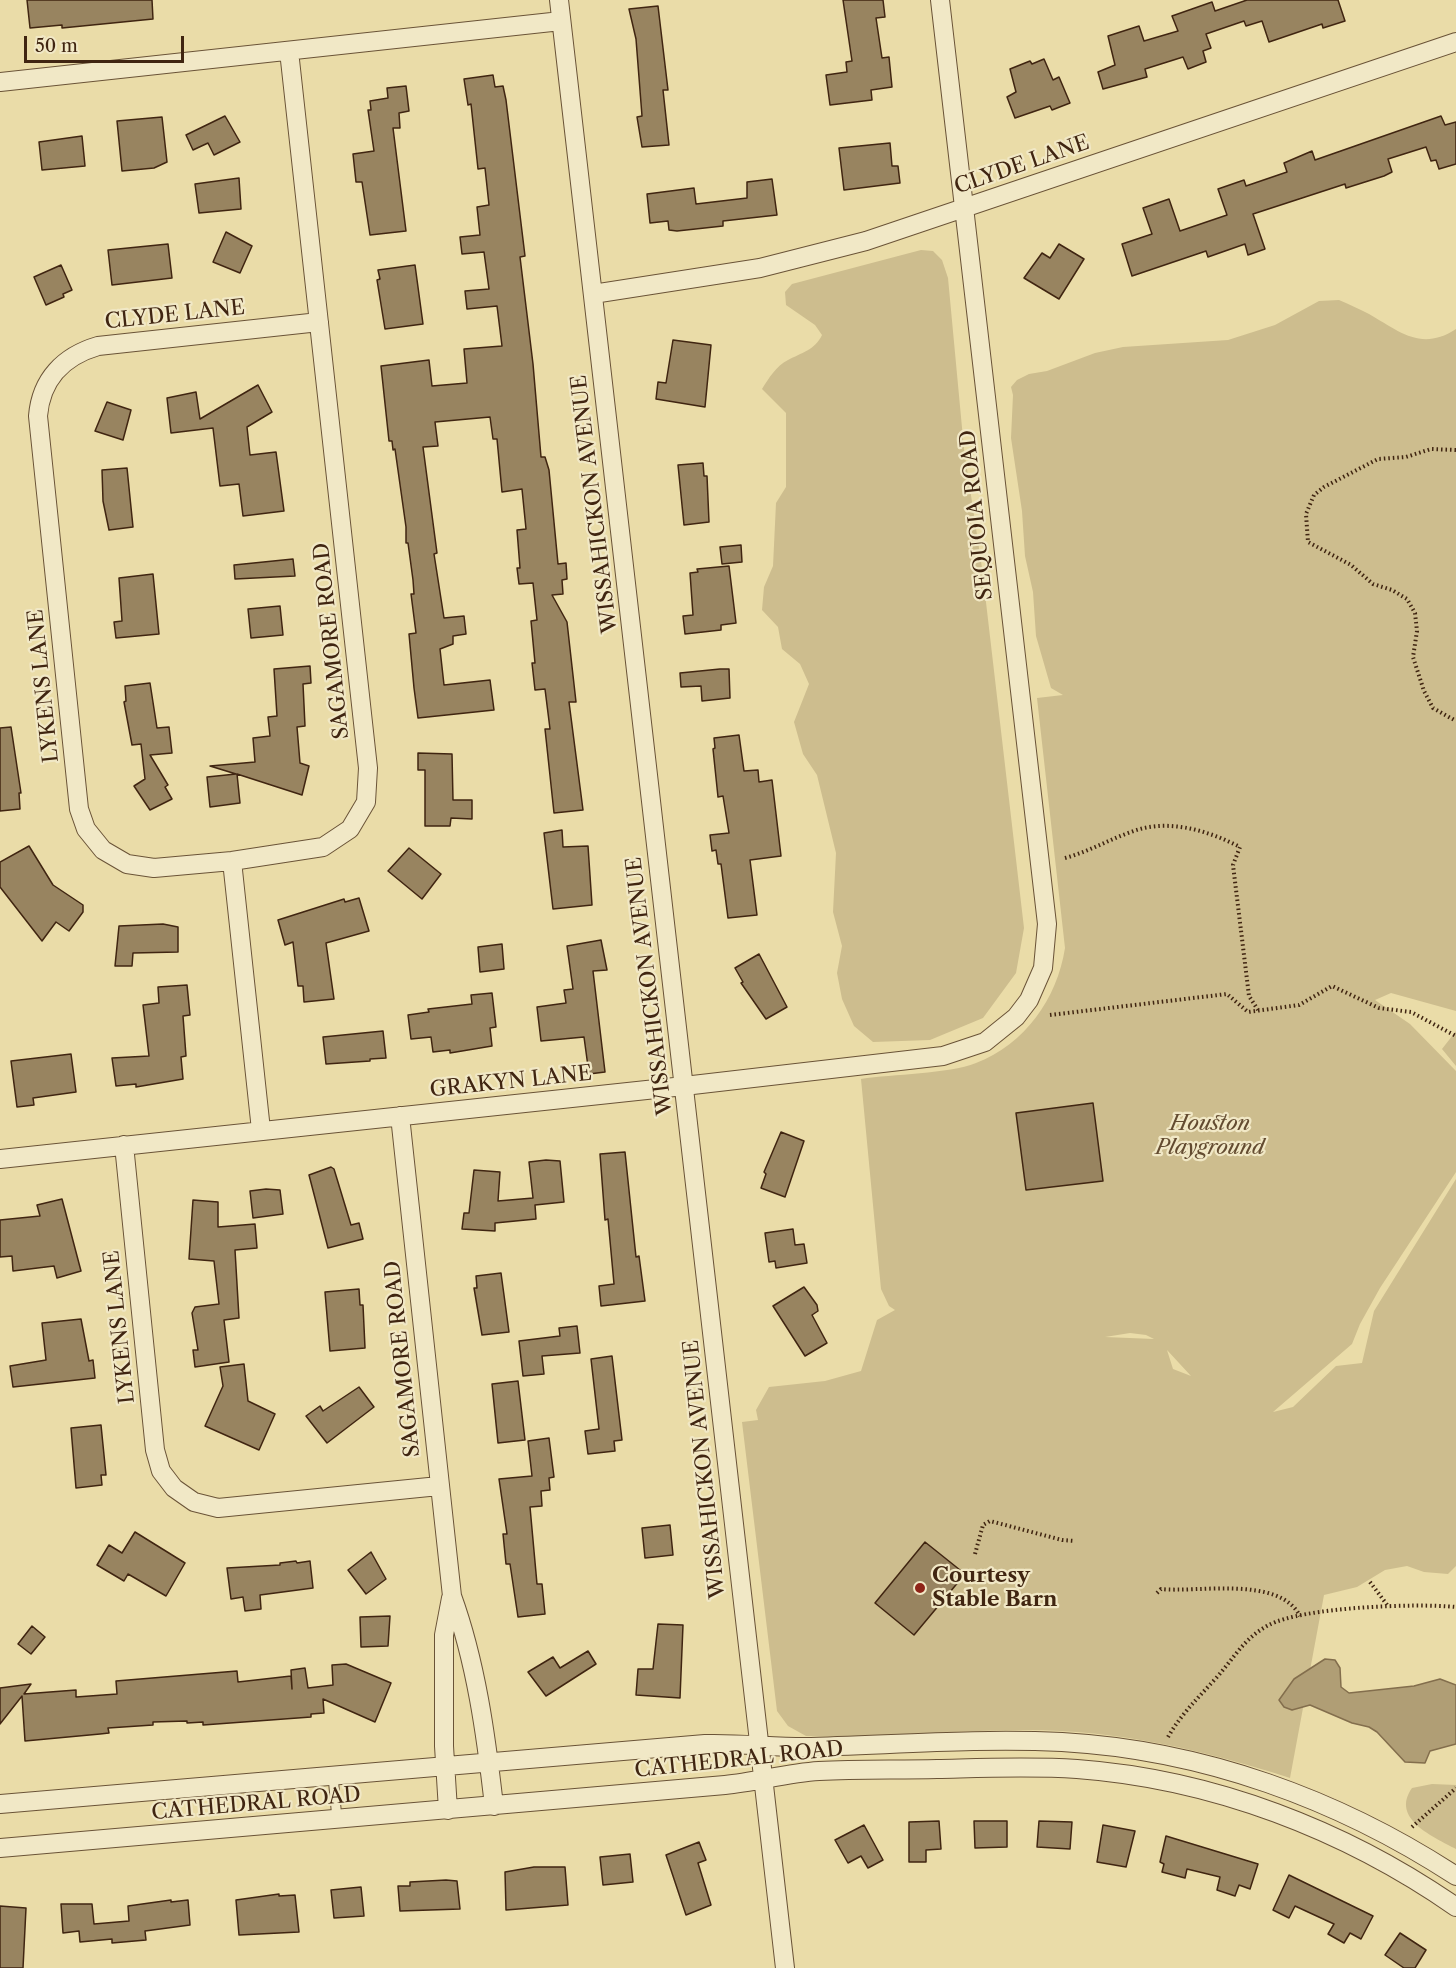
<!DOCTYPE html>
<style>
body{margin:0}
#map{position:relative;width:1456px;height:1968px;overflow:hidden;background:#eadca8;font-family:"Libre Caslon Text",serif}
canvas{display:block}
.scale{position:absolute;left:24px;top:36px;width:160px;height:27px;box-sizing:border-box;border:3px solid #402511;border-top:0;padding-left:8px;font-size:18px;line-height:21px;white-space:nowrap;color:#402511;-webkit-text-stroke:4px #f1e8c6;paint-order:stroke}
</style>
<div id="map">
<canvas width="1456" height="1968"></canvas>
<div class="scale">50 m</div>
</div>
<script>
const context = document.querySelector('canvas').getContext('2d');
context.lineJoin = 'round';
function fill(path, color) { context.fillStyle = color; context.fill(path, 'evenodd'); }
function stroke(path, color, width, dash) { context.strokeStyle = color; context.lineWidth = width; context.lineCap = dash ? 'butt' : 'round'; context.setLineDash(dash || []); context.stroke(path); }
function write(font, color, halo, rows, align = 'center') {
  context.font = font + ' "Libre Caslon Text",serif'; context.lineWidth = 4.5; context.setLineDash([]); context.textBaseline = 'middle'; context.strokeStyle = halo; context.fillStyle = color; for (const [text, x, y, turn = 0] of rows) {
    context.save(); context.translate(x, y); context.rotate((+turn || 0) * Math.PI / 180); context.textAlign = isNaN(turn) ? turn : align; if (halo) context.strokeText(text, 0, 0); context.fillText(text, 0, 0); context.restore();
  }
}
fill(new Path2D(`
 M 921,250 L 933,251 L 942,260 L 948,278 L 964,449 L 982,568 L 1024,928 L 1016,973 L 983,1018 L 930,1040 L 873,1042 L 854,1026 L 842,999 L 837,973 L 842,946 L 833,912 L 836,853 L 817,775 L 803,754 L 794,722 L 809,684 L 800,664 L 782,649 L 778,627 L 762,610 L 764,587 L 773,566 L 776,503 L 786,487 L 786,413 L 762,389 C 769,378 776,366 788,360 C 801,353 815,350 822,335 L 815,325 L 786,305 L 785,292 L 792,284 Z
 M 1339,300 C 1349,304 1359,309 1369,314 C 1399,331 1421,352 1456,329 L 1456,1011 L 1391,993 L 1375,1000 L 1410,1024 L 1456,1071 L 1456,1172 L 1380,1288 L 1360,1324 L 1352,1344 L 1273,1412 L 1293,1407 L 1336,1366 L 1362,1363 L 1374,1311 L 1456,1179 L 1456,1566 L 1448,1574 L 1424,1572 L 1407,1566 L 1385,1570 L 1357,1587 L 1324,1595 L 1290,1778 C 1204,1750 1117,1730 1026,1730 C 953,1730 879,1739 806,1736 L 788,1726 L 777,1711 L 742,1422 L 758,1420 L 756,1410 L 769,1387 L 825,1381 L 861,1371 L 877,1320 L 895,1310 L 889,1306 L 881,1289 L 861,1079 C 893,1074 948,1074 976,1063 C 1025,1044 1057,999 1065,948 L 1037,698 L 1063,695 L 1051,688 L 1036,636 L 1033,592 L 1025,556 L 1022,511 L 1011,438 L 1013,395 L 1011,387 L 1017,380 L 1029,374 L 1047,371 L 1095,353 L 1123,347 L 1228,340 L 1275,325 L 1319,301 ZM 1130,1333 L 1146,1335 L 1154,1339 L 1105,1337 ZM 1167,1350 L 1191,1376 L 1173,1369 Z
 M 1456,1031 L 1456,1066 L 1442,1049 Z
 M 1432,1784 L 1456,1785 L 1456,1849 C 1434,1837 1390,1819 1412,1788 Z`), '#cdbd8e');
const water = new Path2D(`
 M 1325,1659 L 1335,1660 L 1340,1668 L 1341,1687 L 1349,1693 L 1414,1686 L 1440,1679 L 1456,1685 L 1456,1744 L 1430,1751 L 1425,1763 L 1405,1762 L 1377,1732 L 1369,1727 L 1352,1723 L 1310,1705 L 1292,1710 L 1284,1707 L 1279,1700 L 1294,1679 Z`);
fill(water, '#b09e75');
stroke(water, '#836e4d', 1.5);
const building = new Path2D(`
 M 27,0 L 152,0 L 153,19 L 62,28 L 62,25 L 30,28 Z
 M 843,0 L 883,0 L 885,17 L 876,18 L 882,58 L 889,57 L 892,87 L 871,90 L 872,100 L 830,105 L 826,75 L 847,72 L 846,62 L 852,61 Z
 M 1247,0 L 1338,0 L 1345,21 L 1323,28 L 1322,24 L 1269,42 L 1262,21 L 1246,26 L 1244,21 L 1206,34 L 1211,48 L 1203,51 L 1206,62 L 1188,69 L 1183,57 L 1145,69 L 1147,77 L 1103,89 L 1098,72 L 1115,65 L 1108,36 L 1139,26 L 1144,41 L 1178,31 L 1172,16 L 1212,2 L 1215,11 Z
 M 658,6 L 668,90 L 663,90 L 669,145 L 642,147 L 637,117 L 642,116 L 636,39 L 629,9 Z
 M 1044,59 L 1053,80 L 1059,77 L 1070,103 L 1052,110 L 1050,106 L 1015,118 L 1007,97 L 1016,92 L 1010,69 L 1030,61 L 1032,64 Z
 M 493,75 L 495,87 L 503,86 L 506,100 L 525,256 L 520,257 L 533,364 L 541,457 L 545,457 L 549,470 L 558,564 L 566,563 L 567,579 L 562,580 L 563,594 L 552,595 L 567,622 L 576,702 L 569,702 L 583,810 L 554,813 L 545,729 L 550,729 L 545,689 L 535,690 L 532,663 L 535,663 L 531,621 L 537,620 L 533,583 L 519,584 L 517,568 L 520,568 L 517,530 L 526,529 L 522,489 L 502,492 L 497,439 L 493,439 L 490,417 L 435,422 L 438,446 L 423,447 L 437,553 L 434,554 L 444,618 L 464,616 L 466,634 L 453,636 L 453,644 L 440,649 L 444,685 L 490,680 L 494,710 L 418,718 L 414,688 L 409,634 L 416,633 L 411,594 L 414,594 L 413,580 L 408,543 L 406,543 L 406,527 L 395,449 L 393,450 L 392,441 L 389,441 L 381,366 L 429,360 L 432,386 L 467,383 L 464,349 L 502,346 L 497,306 L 467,309 L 465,291 L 489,289 L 484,252 L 462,254 L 460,237 L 480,235 L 477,207 L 489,205 L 485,168 L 478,169 L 471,104 L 468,105 L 464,79 Z
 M 406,86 L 409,111 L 399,113 L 400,128 L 393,128 L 406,231 L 370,235 L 362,182 L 356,182 L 353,154 L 374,151 L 368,110 L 371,110 L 370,101 L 388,98 L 387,88 Z
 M 225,116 L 240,142 L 214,155 L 208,143 L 193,150 L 186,135 Z
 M 1441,116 L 1445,125 L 1456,122 L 1456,164 L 1439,169 L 1436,160 L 1431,161 L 1426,147 L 1388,159 L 1392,172 L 1384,176 L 1346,188 L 1345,184 L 1253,214 L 1265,249 L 1248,255 L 1245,244 L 1208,257 L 1206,251 L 1132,276 L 1122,244 L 1152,234 L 1143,208 L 1169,199 L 1180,231 L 1227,215 L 1218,189 L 1244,180 L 1246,186 L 1287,172 L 1284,163 L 1312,151 L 1315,160 Z
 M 162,117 L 167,162 L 154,168 L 122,171 L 117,121 Z
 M 82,136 L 85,166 L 42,170 L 39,142 Z
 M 890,143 L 892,166 L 898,166 L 900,183 L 844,190 L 839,148 Z
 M 239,178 L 241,209 L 199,213 L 195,184 Z
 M 772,179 L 777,215 L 723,221 L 723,226 L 677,231 L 669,230 L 668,221 L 650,223 L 647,194 L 694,188 L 696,204 L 747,198 L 747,182 Z
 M 226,232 L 252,246 L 240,273 L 213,262 Z
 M 168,244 L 172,278 L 112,285 L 108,250 Z
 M 1059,244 L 1084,259 L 1059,299 L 1024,278 L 1042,253 L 1050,258 Z
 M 61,265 L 72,290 L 63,294 L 64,297 L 46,305 L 34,277 Z
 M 415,265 L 423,324 L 385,329 L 377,280 L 380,279 L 378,270 Z
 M 673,340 L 711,345 L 705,407 L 656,399 L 658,382 L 666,383 Z
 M 258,385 L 272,412 L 247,427 L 250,455 L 276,452 L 284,511 L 243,516 L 239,484 L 220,486 L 213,428 L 171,433 L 167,398 L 196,392 L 200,419 Z
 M 107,402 L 131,410 L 123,440 L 95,431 Z
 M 703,463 L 704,476 L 707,476 L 709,522 L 684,525 L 678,465 Z
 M 127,468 L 133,527 L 109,530 L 103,501 L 102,470 Z
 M 741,545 L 742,562 L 722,564 L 720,547 Z
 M 293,559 L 295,576 L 235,579 L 234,565 Z
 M 729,566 L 736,623 L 721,625 L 721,630 L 685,634 L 683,616 L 693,615 L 690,573 L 698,572 L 697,569 Z
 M 153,574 L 159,634 L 116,638 L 114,622 L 122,621 L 119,578 Z
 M 280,606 L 283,635 L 251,638 L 248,609 Z
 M 310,666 L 311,683 L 303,684 L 305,726 L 297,727 L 300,763 L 309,766 L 302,795 L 237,774 L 240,803 L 210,807 L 207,777 L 236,774 L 210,766 L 255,762 L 253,738 L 270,736 L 268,717 L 277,716 L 274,669 Z
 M 720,669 L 729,669 L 730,698 L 702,701 L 701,686 L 681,687 L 680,673 Z
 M 150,683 L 157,728 L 169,727 L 172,753 L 150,755 L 168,785 L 165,787 L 172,799 L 150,810 L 134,786 L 145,779 L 141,744 L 132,745 L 124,702 L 126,701 L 125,686 Z
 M 11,727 L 21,793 L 19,793 L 20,809 L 0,811 L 0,728 Z
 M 739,735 L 744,771 L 758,770 L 759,782 L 772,780 L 781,856 L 750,860 L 757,915 L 728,918 L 721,864 L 718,864 L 716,850 L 712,851 L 710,835 L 729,833 L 723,796 L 718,797 L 713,749 L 715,748 L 714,738 Z
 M 418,753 L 452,754 L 453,800 L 472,800 L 472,819 L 451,818 L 450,826 L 425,826 L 425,770 L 418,770 Z
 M 562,830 L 563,847 L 588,846 L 592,905 L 553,909 L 544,833 Z
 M 29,846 L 53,885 L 83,905 L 83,912 L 69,931 L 56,922 L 42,941 L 0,887 L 0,862 Z
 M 409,848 L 441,874 L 422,899 L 388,871 Z
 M 359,898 L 369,931 L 326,943 L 334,999 L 304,1002 L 303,986 L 298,986 L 293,942 L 285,945 L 278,920 L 344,899 L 345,902 Z
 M 163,924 L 178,927 L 178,952 L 133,953 L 132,966 L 115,966 L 119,926 Z
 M 601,940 L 607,970 L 593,971 L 605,1072 L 589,1074 L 584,1037 L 541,1041 L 537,1007 L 566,1003 L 564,990 L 573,989 L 567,946 Z
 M 502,944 L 504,969 L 480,972 L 478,947 Z
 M 759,954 L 787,1007 L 766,1019 L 741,983 L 743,982 L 735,968 Z
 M 187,985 L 190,1015 L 183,1016 L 186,1056 L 181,1057 L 183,1079 L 136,1087 L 136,1084 L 116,1086 L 112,1058 L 149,1056 L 143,1005 L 159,1003 L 158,987 Z
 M 492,993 L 496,1027 L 490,1028 L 492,1046 L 450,1053 L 450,1050 L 433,1052 L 431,1037 L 411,1039 L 408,1015 L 429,1012 L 428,1009 L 472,1004 L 471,995 Z
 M 383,1031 L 386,1058 L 370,1059 L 370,1061 L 326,1064 L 323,1037 Z
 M 71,1054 L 76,1092 L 33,1098 L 34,1105 L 17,1107 L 11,1061 Z
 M 1093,1103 L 1103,1181 L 1026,1190 L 1016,1113 Z
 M 781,1132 L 804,1141 L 785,1197 L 761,1188 L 766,1174 L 764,1172 Z
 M 625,1152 L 636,1257 L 639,1256 L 645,1301 L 601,1306 L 599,1286 L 614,1284 L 608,1219 L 605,1220 L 600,1154 Z
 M 546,1160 L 560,1161 L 564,1202 L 535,1205 L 536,1219 L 495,1223 L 495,1231 L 462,1229 L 464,1213 L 469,1213 L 474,1170 L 500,1172 L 498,1201 L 533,1198 L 529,1162 Z
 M 331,1167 L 334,1169 L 351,1225 L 359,1223 L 363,1239 L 328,1248 L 309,1175 Z
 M 266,1189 L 280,1190 L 283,1214 L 253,1218 L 250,1191 Z
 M 62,1199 L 81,1271 L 57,1278 L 54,1266 L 13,1271 L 12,1256 L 0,1257 L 0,1220 L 40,1216 L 37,1205 Z
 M 193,1200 L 218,1202 L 218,1227 L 255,1224 L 257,1248 L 235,1250 L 239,1318 L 224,1320 L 229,1362 L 195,1367 L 193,1350 L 198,1350 L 192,1313 L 195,1307 L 219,1304 L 214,1261 L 189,1259 Z
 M 793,1229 L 795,1245 L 804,1244 L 807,1263 L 776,1268 L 775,1261 L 769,1262 L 765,1233 Z
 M 501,1273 L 509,1332 L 482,1335 L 474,1288 L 477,1288 L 476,1276 Z
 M 804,1287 L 817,1305 L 818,1311 L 812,1315 L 827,1343 L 805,1356 L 773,1306 Z
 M 359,1289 L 360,1305 L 363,1305 L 365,1348 L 330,1351 L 325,1292 Z
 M 81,1319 L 89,1361 L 93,1360 L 95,1378 L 13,1387 L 10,1366 L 46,1360 L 42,1323 Z
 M 577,1326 L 580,1353 L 542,1356 L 544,1374 L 523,1376 L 519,1341 L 560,1336 L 559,1328 Z
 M 612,1356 L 622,1440 L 614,1441 L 615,1451 L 588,1454 L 585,1431 L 599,1429 L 591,1359 Z
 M 244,1364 L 248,1401 L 275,1414 L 259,1450 L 205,1426 L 223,1386 L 220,1367 Z
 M 518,1381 L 525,1440 L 498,1443 L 492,1384 Z
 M 359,1387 L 374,1407 L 327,1443 L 306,1416 L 320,1406 L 323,1411 Z
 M 101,1425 L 106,1475 L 101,1475 L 102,1485 L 76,1488 L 71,1428 Z
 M 549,1438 L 554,1477 L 549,1478 L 550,1490 L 541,1491 L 542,1506 L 530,1507 L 537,1584 L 542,1584 L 545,1614 L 518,1617 L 510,1564 L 506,1564 L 503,1534 L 507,1534 L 499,1479 L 532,1476 L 528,1441 Z
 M 670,1525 L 673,1555 L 645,1558 L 642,1528 Z
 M 135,1532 L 185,1563 L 166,1596 L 128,1574 L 124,1581 L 97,1565 L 109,1545 L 122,1553 Z
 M 925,1542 L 965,1574 L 914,1635 L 875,1603 Z
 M 371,1552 L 386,1579 L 366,1594 L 348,1570 Z
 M 296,1561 L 297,1563 L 310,1561 L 313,1588 L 260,1595 L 261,1609 L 245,1611 L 243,1597 L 231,1599 L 227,1568 L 280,1565 L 280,1563 Z
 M 390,1616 L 388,1646 L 361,1647 L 360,1617 Z
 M 658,1624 L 683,1625 L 680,1698 L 636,1695 L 638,1669 L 653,1669 Z
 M 32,1626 L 45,1637 L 31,1654 L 18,1644 Z
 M 588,1651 L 596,1664 L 546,1696 L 528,1672 L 553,1657 L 560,1668 Z
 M 346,1664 L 391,1683 L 375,1722 L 323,1699 L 324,1713 L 311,1714 L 311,1717 L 203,1725 L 203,1722 L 187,1723 L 187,1721 L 153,1722 L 153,1725 L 108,1728 L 109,1733 L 100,1734 L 25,1741 L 22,1696 L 0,1724 L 0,1688 L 31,1684 L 24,1694 L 76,1690 L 76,1697 L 117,1694 L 116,1681 L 237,1671 L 238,1682 L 291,1676 L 292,1689 L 291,1670 L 305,1668 L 308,1688 L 333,1685 L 332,1665 Z
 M 939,1821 L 941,1849 L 926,1850 L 926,1862 L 909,1862 L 909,1822 Z
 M 974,1821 L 1007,1821 L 1007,1847 L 975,1848 Z
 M 1039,1821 L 1072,1822 L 1070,1849 L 1037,1847 Z
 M 864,1825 L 883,1860 L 868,1868 L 861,1856 L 848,1863 L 835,1840 Z
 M 1103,1825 L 1135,1831 L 1126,1867 L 1097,1862 Z
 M 1166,1836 L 1258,1864 L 1250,1889 L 1239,1885 L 1235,1896 L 1217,1890 L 1220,1877 L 1187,1869 L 1185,1878 L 1162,1872 L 1164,1864 L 1160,1862 Z
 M 699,1842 L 706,1860 L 698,1863 L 711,1905 L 686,1915 L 666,1855 Z
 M 630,1854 L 633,1882 L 603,1885 L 600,1857 Z
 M 534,1867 L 565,1867 L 568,1905 L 506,1910 L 505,1872 Z
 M 1289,1875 L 1373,1916 L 1361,1939 L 1350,1933 L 1344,1943 L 1328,1934 L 1334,1924 L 1295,1906 L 1289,1918 L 1273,1910 Z
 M 446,1880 L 457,1881 L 460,1909 L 400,1911 L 398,1886 L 410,1886 L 410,1882 Z
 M 361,1887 L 364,1916 L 334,1918 L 331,1890 Z
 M 279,1894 L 279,1896 L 295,1895 L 299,1932 L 239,1935 L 236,1900 Z
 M 171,1900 L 171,1902 L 188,1900 L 190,1925 L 145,1931 L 146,1940 L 112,1943 L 112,1939 L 80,1942 L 79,1931 L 63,1933 L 61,1904 L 92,1904 L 94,1924 L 129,1921 L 128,1906 Z
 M 0,1906 L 26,1908 L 23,1968 L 0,1968 Z
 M 1400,1933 L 1426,1950 L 1415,1968 L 1404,1968 L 1385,1955 Z`);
fill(building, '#988460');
stroke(building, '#402511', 1.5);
const lane = new Path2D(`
 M 333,1776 L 337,1819`);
const street = new Path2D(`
 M 559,0 L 785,1968
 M 289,51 L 368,768 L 366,802 L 350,829 L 323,847 L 232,861 L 154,868 L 127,864 L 103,850 L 86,829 L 79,809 L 38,416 C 41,379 64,356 98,346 L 319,322
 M 0,82 L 561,21
 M 593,294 L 760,268 L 866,241 L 1456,42
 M 232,861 L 261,1130
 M 400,1116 L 452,1596 C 476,1662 486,1735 494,1806
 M 124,1145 L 155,1450 L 161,1471 L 174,1488 L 194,1502 L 218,1508 L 439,1486
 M 0,1159 L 684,1086 L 943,1056 L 985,1042 L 1016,1017 L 1029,1000 L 1043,968 L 1047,924 L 940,0
 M 0,1804 L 705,1744 C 738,1743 771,1747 804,1747 C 890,1745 976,1738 1062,1742 C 1203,1750 1338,1799 1456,1876
 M 448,1810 L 444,1746 L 444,1635 L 451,1598
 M 0,1848 L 725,1785 C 756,1782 787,1773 819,1771 C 858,1769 897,1770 937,1769 C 983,1768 1030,1766 1077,1769 C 1213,1779 1345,1830 1456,1907`);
stroke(lane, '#6a5337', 11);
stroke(street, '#6a5337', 20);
stroke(new Path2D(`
 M 1456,450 L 1431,449 L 1406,457 L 1378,459 L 1324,487 L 1314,495 L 1306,514 L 1308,542 L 1351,565 L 1373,584 L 1392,590 L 1407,599 L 1415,613 L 1417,631 L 1413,657 L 1424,691 L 1433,708 L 1456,721
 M 1065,858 C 1088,852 1108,840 1131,832 C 1167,818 1207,830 1240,847 L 1233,865 L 1249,996 L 1258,1010
 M 1050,1015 L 1227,994 L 1248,1012 L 1299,1005 L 1332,986 L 1379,1008 L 1411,1012 L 1456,1036
 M 975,1554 L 983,1525 L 990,1521 L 1062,1540 L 1075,1541
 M 1370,1582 L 1388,1606
 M 1157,1593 L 1161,1589 C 1197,1593 1279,1575 1300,1616
 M 1168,1737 C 1182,1713 1199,1697 1217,1677 C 1234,1658 1245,1637 1269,1625 C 1302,1607 1416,1603 1456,1607
 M 1412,1827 L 1456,1788`), '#402511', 4, [1.5, 3]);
stroke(lane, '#f1e8c6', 9);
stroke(street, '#f1e8c6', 18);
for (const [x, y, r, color] of [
 [920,1588,6,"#8f2418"]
]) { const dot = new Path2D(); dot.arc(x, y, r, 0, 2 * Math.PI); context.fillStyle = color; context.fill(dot); stroke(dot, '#f1e8c6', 2); }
write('21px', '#402511', '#f1e8c6', [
 ["CLYDE LANE",1022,165,-19],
 ["CLYDE LANE",175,315,-6],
 ["WISSAHICKON AVENUE",595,504,-97],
 ["SEQUOIA ROAD",977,515,-96],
 ["SAGAMORE ROAD",332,641,-96],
 ["LYKENS LANE",44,686,-96],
 ["WISSAHICKON AVENUE",650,986,-97],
 ["GRAKYN LANE",511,1082,-6],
 ["LYKENS LANE",120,1327,-96],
 ["SAGAMORE ROAD",403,1359,-96],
 ["WISSAHICKON AVENUE",705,1469,-96],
 ["CATHEDRAL ROAD",739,1760,-6],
 ["CATHEDRAL ROAD",256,1804,-5]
]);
write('italic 21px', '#634b30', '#f1e8c6', [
 ["Houston",1210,1124],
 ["Playground",1210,1148]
]);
write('bold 21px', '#402511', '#f1e8c6', [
 ["Courtesy",932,1576],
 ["Stable Barn",932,1600]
], 'left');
</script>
